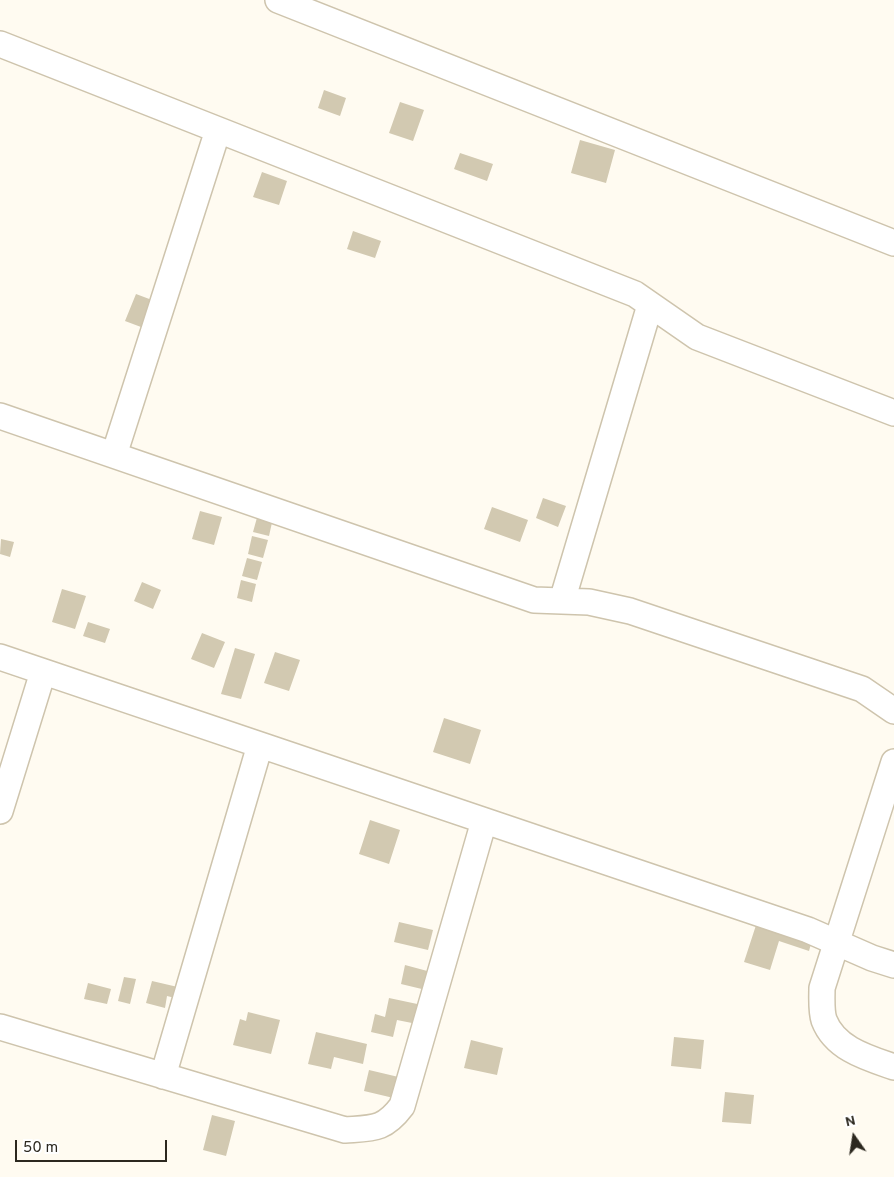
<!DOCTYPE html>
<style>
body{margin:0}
#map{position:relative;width:894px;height:1177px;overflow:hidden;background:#fffbf1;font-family:Overpass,sans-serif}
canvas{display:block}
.north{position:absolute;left:829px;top:1112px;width:50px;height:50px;-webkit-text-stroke:4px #fff;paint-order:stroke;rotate:347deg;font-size:14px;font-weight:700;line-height:20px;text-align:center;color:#2c281f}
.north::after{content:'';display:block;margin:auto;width:18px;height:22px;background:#2c281f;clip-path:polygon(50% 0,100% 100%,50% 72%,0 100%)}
.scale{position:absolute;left:15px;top:1140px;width:152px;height:22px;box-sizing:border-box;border:2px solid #2c281f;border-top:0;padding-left:6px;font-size:15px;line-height:18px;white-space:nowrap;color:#2c281f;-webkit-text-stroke:4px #fff;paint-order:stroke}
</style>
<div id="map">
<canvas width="894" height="1177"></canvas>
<div class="north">N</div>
<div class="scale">50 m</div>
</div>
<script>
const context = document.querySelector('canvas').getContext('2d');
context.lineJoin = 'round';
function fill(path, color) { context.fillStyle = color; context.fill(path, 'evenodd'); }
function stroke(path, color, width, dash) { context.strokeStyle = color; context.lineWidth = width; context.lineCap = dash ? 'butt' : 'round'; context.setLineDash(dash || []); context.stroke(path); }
fill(new Path2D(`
 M 324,90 L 346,98 L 340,116 L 318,108 Z
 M 400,102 L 424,110 L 413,141 L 389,133 Z
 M 580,140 L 615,150 L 606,183 L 571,173 Z
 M 460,153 L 493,164 L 487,181 L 454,169 Z
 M 262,172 L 287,181 L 279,205 L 253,197 Z
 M 353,231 L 381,241 L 375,258 L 347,249 Z
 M 136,294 L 152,300 L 141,327 L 125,321 Z
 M 543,498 L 566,506 L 558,527 L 536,518 Z
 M 492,507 L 528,520 L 520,542 L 484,529 Z
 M 200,511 L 222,517 L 214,545 L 192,539 Z
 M 258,514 L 273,518 L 269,536 L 253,532 Z
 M 252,536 L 268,540 L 263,558 L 248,554 Z
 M 1,539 L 14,542 L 10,557 L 0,554 Z
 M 247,558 L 262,562 L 257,580 L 242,576 Z
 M 241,580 L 256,584 L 252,602 L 237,598 Z
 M 142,582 L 161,590 L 153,609 L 134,601 Z
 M 62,589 L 86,596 L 75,629 L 52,622 Z
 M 88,622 L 110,629 L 105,643 L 83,636 Z
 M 202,633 L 225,642 L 214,668 L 191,659 Z
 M 235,648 L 255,654 L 241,699 L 221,694 Z
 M 275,652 L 300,660 L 289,691 L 264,683 Z
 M 444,718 L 481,730 L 470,764 L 433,752 Z
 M 370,820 L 400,830 L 389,864 L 359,854 Z
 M 759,916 L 814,933 L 809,951 L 779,941 L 770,970 L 744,962 Z
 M 399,922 L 433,930 L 428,950 L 394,942 Z
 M 405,965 L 431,972 L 426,990 L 401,984 Z
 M 124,977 L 136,979 L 130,1004 L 118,1001 Z
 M 152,981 L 182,988 L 179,999 L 167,996 L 165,1008 L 146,1003 Z
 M 88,983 L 111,989 L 107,1004 L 84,999 Z
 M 389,998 L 422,1005 L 417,1024 L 397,1020 L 393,1037 L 371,1032 L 375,1014 L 385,1017 Z
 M 248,1012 L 280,1020 L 271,1054 L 233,1045 L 240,1019 L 246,1021 Z
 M 316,1032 L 367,1044 L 363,1064 L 334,1057 L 331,1069 L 308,1064 Z
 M 674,1037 L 704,1040 L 701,1069 L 671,1066 Z
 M 471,1040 L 503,1048 L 497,1075 L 464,1068 Z
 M 369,1070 L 407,1079 L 402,1100 L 364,1091 Z
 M 725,1092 L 754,1095 L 751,1124 L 722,1122 Z
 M 212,1115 L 235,1121 L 226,1156 L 203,1150 Z`), '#d2c9b1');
const street = new Path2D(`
 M 278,0 L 894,243
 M 0,44 L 635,294 L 697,337 L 894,413
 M 0,416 L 534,600 L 589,602 L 630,611 L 862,689 L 894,711
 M 114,455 L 218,130
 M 562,601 L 650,305
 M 0,657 L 808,930 L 872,958 L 894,965
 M 894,762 L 822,988 C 822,998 821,1011 824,1020 C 835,1049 868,1058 894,1067
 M 0,811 L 43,672
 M 0,1027 L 345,1130 C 373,1128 384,1130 402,1106 L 484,821
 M 163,1076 L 260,745`);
stroke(street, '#cec4ad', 28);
stroke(street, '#fff', 25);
</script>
